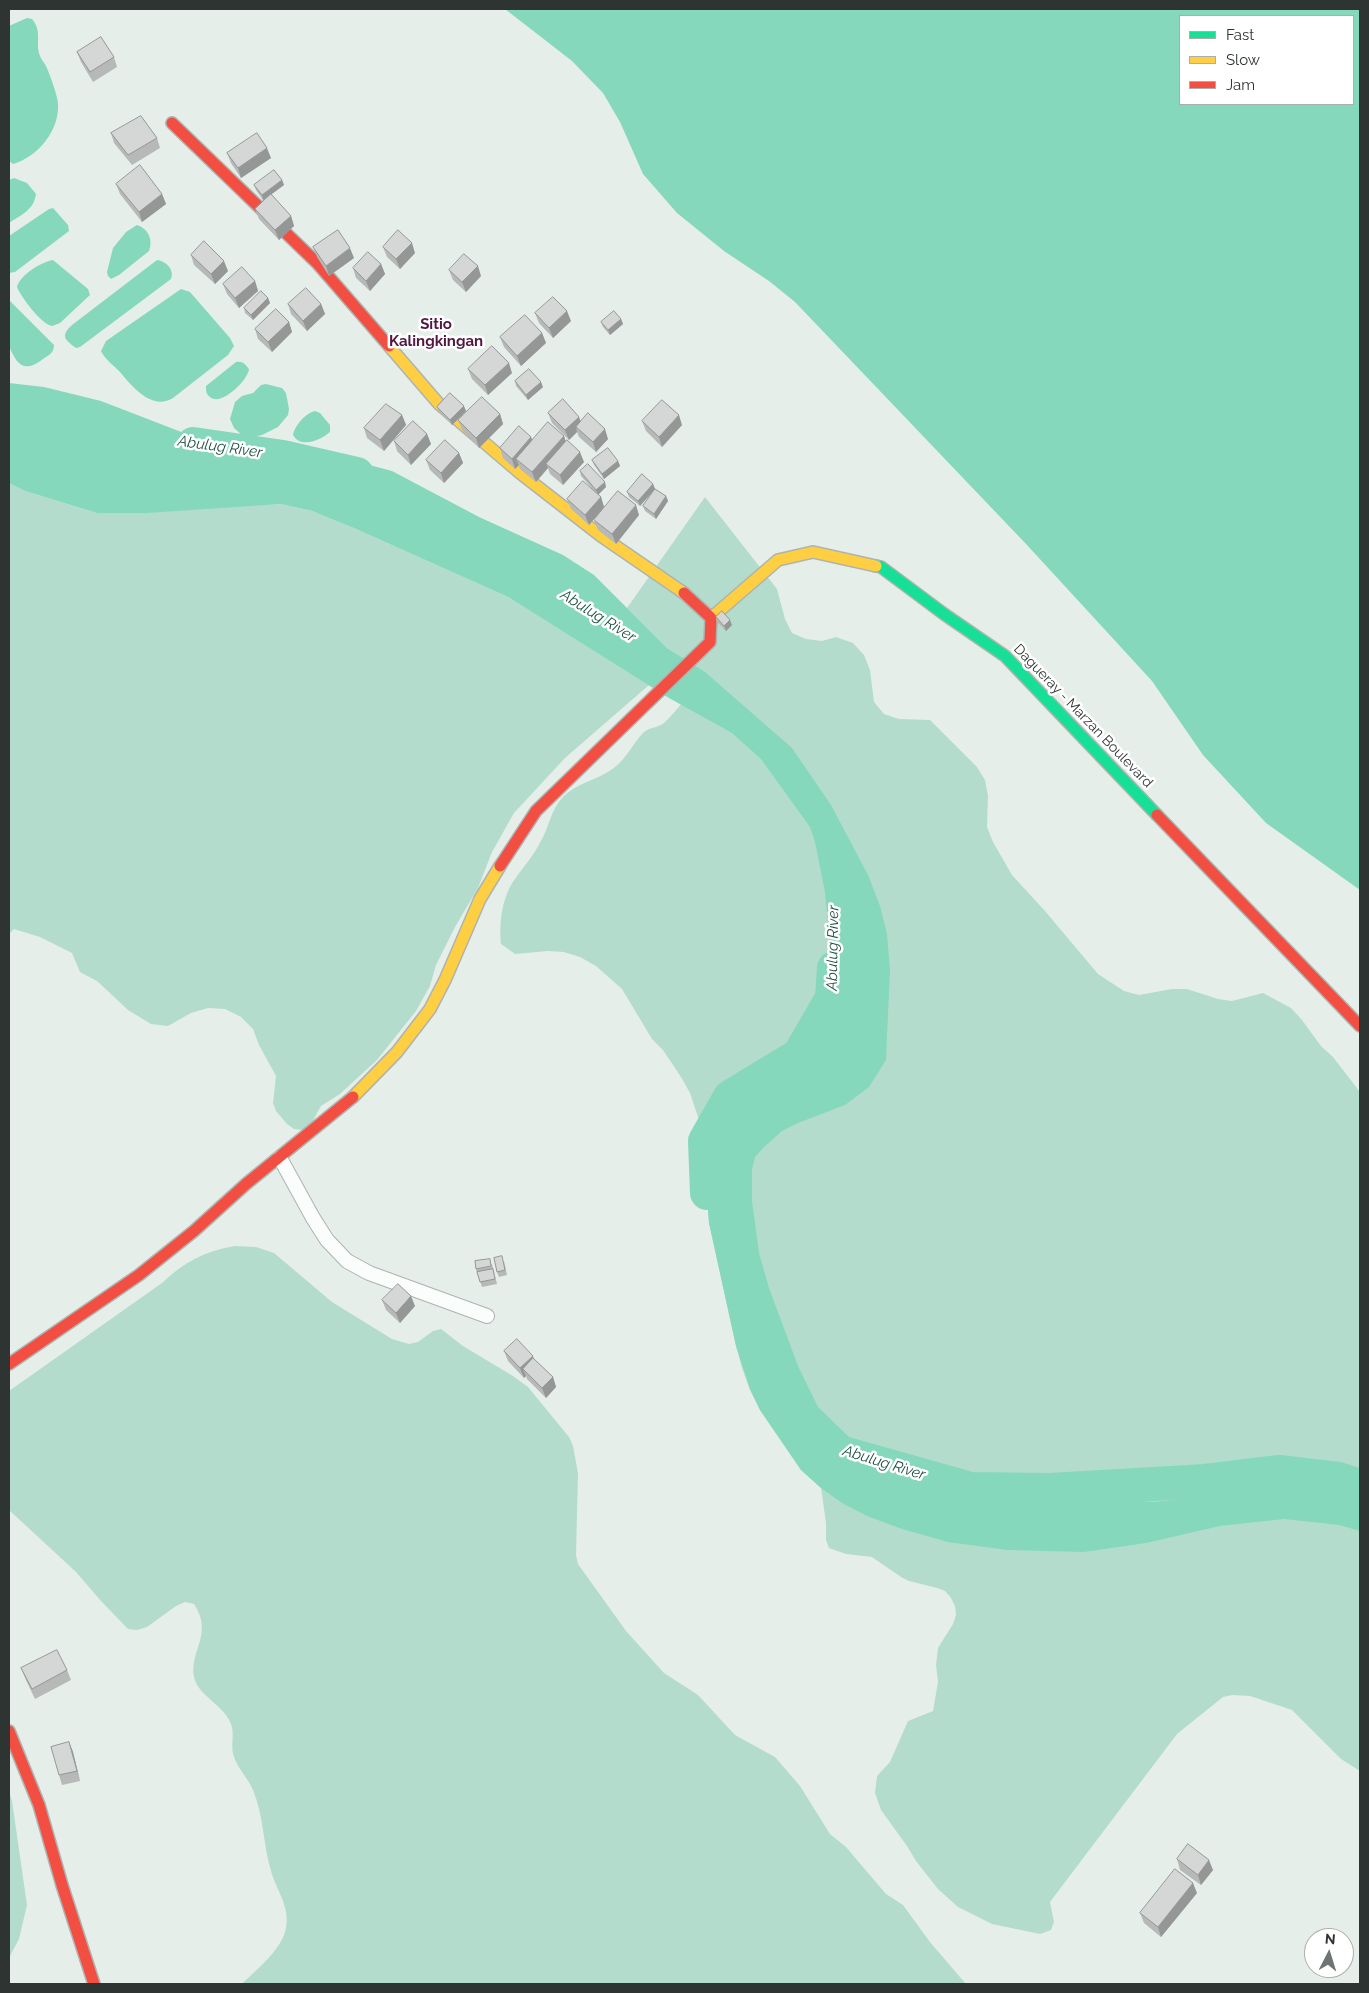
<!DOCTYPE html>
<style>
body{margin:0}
#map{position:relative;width:1369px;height:1993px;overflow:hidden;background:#e6eeea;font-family:Raleway,sans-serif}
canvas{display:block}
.frame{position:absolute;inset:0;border:10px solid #2e3431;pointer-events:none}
.legend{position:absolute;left:1179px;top:15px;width:175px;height:90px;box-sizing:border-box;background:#fff;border:1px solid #abaead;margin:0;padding:6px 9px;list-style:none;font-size:15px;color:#2e3431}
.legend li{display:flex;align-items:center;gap:10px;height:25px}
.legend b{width:25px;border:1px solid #abaead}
.north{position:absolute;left:1304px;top:1928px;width:50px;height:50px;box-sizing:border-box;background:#fff;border:1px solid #abaead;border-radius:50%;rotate:5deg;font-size:14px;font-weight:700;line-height:20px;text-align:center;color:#2e3431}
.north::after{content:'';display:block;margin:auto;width:18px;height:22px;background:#6e7572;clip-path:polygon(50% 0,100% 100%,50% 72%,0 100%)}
</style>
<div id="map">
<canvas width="1369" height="1993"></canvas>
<div class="frame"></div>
<ul class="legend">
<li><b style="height:6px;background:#16e098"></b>Fast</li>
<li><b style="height:6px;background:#ffcf43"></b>Slow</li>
<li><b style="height:6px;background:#f24e42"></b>Jam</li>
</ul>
<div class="north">N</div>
</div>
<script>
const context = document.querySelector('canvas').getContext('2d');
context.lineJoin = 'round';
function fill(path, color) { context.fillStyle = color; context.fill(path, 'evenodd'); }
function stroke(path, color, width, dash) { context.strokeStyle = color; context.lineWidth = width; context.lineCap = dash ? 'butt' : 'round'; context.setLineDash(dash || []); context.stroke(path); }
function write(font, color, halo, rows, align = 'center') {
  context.font = font + ' Raleway,sans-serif'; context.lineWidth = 5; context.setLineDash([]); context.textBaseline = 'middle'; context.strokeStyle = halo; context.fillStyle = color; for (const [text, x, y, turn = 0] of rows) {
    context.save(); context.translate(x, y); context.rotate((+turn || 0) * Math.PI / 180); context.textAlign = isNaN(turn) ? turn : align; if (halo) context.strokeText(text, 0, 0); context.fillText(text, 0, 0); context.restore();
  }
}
fill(new Path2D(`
 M 9,483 L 25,491 L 97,513 L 281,504 L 312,511 L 356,529 L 508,597 L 649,685 L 565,758 L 514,813 L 492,852 L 478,888 L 455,927 L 436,965 L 430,986 L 416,1011 L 377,1060 L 340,1094 L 321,1106 L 311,1124 L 303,1130 L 294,1129 L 287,1124 L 276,1111 L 273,1103 L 276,1076 L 259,1045 L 253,1029 L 241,1017 L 225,1009 L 208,1008 L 191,1013 L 168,1026 L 151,1024 L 128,1010 L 97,981 L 80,972 L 72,953 L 40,937 L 14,929 L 9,934 Z
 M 705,497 L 777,589 L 785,619 L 792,633 L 806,639 L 822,641 L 836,637 L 853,643 L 864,655 L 870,670 L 874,702 L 884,714 L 899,719 L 930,720 L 977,767 L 985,780 L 988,796 L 987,827 L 993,842 L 1012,875 L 1045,911 L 1098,974 L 1124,991 L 1139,995 L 1172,989 L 1187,989 L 1218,999 L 1232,1001 L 1263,993 L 1291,1008 L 1302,1020 L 1321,1046 L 1333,1057 L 1360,1092 L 1360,1771 L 1341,1759 L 1292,1710 L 1250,1696 L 1232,1695 L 1223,1697 L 1177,1734 L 1050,1902 L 1054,1922 L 1051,1930 L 1040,1934 L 992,1924 L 958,1907 L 938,1889 L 916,1861 L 907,1846 L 881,1810 L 875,1793 L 877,1776 L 890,1762 L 908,1721 L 933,1711 L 938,1682 L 936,1665 L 938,1648 L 953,1624 L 956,1615 L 955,1606 L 951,1598 L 945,1591 L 937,1588 L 909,1581 L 901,1577 L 872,1557 L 846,1554 L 829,1548 L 826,1540 L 826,1523 L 821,1488 L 801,1470 L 760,1410 L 750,1390 L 742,1368 L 736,1346 L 709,1223 L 704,1161 L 705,1147 L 701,1126 L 690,1093 L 681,1077 L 663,1050 L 652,1039 L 622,989 L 596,966 L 580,957 L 564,952 L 548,951 L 515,954 L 501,944 C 499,923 502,896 515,879 C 524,866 534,855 541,841 C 549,827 551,809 563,797 C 578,782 599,780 615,767 C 627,758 633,743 644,732 C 650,727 658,728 664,723 C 680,708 692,689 705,673 L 667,648 L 627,608 Z
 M 235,1246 L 256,1247 L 274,1253 L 332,1302 L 392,1339 L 409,1344 L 418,1342 L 433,1331 L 441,1329 L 463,1346 L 513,1376 L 528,1387 L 569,1437 L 573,1446 L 578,1473 L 576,1555 L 578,1564 L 626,1631 L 664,1673 L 698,1695 L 735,1735 L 775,1757 L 800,1786 L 830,1834 L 846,1847 L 886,1894 L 903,1905 L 930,1942 L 966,1984 L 242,1984 C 256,1970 279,1952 285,1932 C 292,1909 277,1892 271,1871 C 263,1845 264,1816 253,1790 C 248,1778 238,1769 234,1757 C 230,1747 235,1734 231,1724 C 224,1705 198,1696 194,1677 C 189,1651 214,1634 194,1604 L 185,1602 L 176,1606 L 147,1627 L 137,1630 L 128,1629 L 101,1601 L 76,1572 L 9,1510 L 9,1391 L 162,1283 C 183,1263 206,1250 235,1246 Z
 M 9,1791 L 12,1801 L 27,1905 L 19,1939 L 9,1958 Z`), '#b4dccd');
fill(new Path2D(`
 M 505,9 L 1360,9 L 1360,890 L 1266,823 L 1203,755 L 1152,681 L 1027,545 L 795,302 L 769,281 L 724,251 L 677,213 L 643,174 L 620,122 L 603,93 L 572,61 ZM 1180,16 L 1353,16 L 1353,104 L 1180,104 Z
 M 27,18 L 32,19 C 42,31 36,41 39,53 C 40,58 44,62 46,66 C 50,75 57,94 58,103 C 60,130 38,157 13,164 L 9,161 L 9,26 Z
 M 14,178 L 27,183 L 36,194 C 34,210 21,215 9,223 L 9,180 Z
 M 53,208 L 68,225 L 69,231 L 15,272 L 9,273 L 9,236 L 49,209 Z
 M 137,225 C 149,229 153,240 149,251 L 119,275 L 111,279 L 108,276 L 107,272 L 113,248 L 126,232 Z
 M 53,260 L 88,289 L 90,295 L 60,323 L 52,326 C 41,324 21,297 17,287 C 20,275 41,262 53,260 Z
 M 157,260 C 166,261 175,270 171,279 L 80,347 L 76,348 C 65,340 60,336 72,325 Z
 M 181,289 L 190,292 L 230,338 L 234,346 L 228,355 L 173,398 C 151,411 132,386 119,371 C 113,365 104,358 101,351 L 106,341 Z
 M 9,300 L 54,345 C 54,353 49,355 43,359 C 25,373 17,366 9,346 C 6,338 9,310 9,300 Z
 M 236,362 C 243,361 245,364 249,369 C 248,380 221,407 210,397 C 206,394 206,391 206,386 Z
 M 9,383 L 44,387 L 101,401 L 215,445 L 311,464 L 373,466 L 392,471 L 479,517 L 563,555 L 594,575 L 667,648 L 705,672 L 792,748 L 831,805 L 868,875 L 880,906 L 887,934 L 890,970 L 886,1060 L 869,1087 L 845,1105 L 798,1123 L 782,1131 L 763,1148 L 755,1157 L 752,1169 L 752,1201 L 759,1253 L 769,1288 L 798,1366 L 818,1407 L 852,1440 L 900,1472 L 929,1482 L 966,1490 L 1030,1498 L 1154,1502 L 1200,1497 L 1224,1492 L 1306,1485 L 1334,1487 L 1360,1495 L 1360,1531 L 1339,1525 L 1284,1519 L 1220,1526 L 1146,1543 L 1084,1552 L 1007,1550 L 948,1542 L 902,1529 L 867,1516 L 842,1503 L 821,1488 L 801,1470 L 760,1410 L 750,1389 L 736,1346 L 709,1223 L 704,1161 L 705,1147 L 716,1130 L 731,1115 L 809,1058 L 817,1049 L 821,1035 L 829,936 L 825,892 L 815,842 L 810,827 L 761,759 L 732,733 L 669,698 L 508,597 L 356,529 L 312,511 L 281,504 L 147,513 L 97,513 L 25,491 L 9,483 Z
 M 266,384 L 282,388 L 286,393 L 289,409 L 288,415 L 278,427 L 262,435 L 251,437 L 242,435 L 234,428 L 230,419 L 235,402 L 242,396 L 253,393 L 261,385 Z
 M 315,411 L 320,413 L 330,425 L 330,432 C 321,440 301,449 293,435 C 295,425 306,413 315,411 Z`), '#85d8bc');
stroke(new Path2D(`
 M 193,444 L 283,457 L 357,474
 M 707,1193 L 705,1141 L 730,1097 L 799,1055 L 832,998 L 834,968
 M 847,1454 L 971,1489 L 1050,1490 L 1205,1481 L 1279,1472 L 1338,1479 L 1360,1486`), '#85d8bc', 34);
const street = new Path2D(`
 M 280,1158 L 313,1218 L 327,1240 L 347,1261 L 369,1273 L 487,1316`);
const fast = new Path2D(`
 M 876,566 L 881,567 L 944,614 L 1005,656 L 1157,815`);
const slow = new Path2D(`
 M 389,346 L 439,404 L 520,473 L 601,536 L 684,593
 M 711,618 L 778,560 L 813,552 L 876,566
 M 353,1097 L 397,1052 L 430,1009 L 445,980 L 480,899 L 500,866`);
const jam = new Path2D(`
 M 172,123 L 317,263 L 389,346
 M 1157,815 L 1360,1026
 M 500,866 L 536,811 L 710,642 L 711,618 L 684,593
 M 9,1364 L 139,1275 L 194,1231 L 246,1184 L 353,1097
 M 9,1731 L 39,1805 L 62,1885 L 94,1984`);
stroke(street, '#adb3b0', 16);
stroke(fast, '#adb3b0', 14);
stroke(slow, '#adb3b0', 14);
stroke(jam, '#adb3b0', 14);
stroke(street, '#fbfcfc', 14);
stroke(fast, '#16e098', 11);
stroke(slow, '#ffcf43', 11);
stroke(jam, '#f24e42', 11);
fill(new Path2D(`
 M 77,52 L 114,57 L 117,67 L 93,82 L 81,62 Z
 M 111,133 L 157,138 L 160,148 L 132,165 L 114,143 Z
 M 227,153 L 271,158 L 241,178 L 231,163 Z
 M 282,180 L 284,185 L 271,195 L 291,216 L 294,226 L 279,240 L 259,219 L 255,209 L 268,197 L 263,200 L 256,190 L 254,185 Z
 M 116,184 L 162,194 L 166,204 L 142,222 L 120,194 Z
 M 313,247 L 354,258 L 329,276 L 317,257 Z
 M 383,247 L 415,253 L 400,269 L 387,257 Z
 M 191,255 L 228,271 L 215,284 L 194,265 Z
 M 381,264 L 385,274 L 370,291 L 356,278 L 353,268 Z
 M 449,270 L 481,276 L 466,292 L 453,280 Z
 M 255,281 L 258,291 L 239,308 L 227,294 L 223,284 Z
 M 268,298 L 270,303 L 253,320 L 245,313 L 244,308 Z
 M 288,304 L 321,304 L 325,314 L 307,331 L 291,314 Z
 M 535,313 L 571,321 L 553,338 L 539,323 Z
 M 621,319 L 623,324 L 610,335 L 603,327 L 601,322 Z
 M 289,322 L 292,332 L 272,352 L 258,339 L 255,329 Z
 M 542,333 L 546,343 L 521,366 L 504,347 L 500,337 Z
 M 468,369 L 512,373 L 488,395 L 472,379 Z
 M 515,381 L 543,387 L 528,400 L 516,386 Z
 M 437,407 L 466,411 L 452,425 L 439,412 Z
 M 548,413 L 581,421 L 608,439 L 596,452 L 579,437 L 577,432 L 569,440 L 552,423 Z
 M 500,414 L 503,424 L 479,448 L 462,430 L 458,420 Z
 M 402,415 L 406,425 L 384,451 L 367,438 L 364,428 Z
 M 642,421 L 682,425 L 662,447 L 646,431 Z
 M 427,434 L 431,444 L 411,465 L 397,451 L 394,441 Z
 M 564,436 L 566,442 L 584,462 L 563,485 L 550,474 L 548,468 L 536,482 L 520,469 L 519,465 L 515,469 L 503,458 L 500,448 L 531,437 L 532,440 Z
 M 459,453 L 463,463 L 444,483 L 430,470 L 426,460 Z
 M 592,460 L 618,461 L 620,466 L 604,479 L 594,465 Z
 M 580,471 L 606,487 L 598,494 L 601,497 L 604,507 L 589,525 L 571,509 L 567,499 L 595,492 L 581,476 Z
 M 653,484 L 655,489 L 666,496 L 668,501 L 656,519 L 645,511 L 643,506 L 655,489 L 640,506 L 629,497 L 627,492 Z
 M 639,515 L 616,544 L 598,530 L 594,520 Z
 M 716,617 L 732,625 L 726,631 L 717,622 Z
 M 504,1261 L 507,1275 L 499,1277 L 497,1272 Z
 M 492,1264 L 497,1284 L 482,1287 L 476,1269 Z
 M 382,1300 L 415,1306 L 400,1323 L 386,1310 Z
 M 504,1351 L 534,1359 L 553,1377 L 556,1387 L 546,1398 L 527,1379 L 526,1376 L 524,1378 L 508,1361 Z
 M 21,1668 L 67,1670 L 71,1680 L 35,1699 L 25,1678 Z
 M 69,1742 L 73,1752 L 80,1781 L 62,1785 L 59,1775 Z
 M 1177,1859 L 1213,1870 L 1201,1885 L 1180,1870 Z
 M 1197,1893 L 1161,1937 L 1144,1923 L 1140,1913 Z`), '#b7b8b8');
fill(new Path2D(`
 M 267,148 L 271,158 L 241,178 L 238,168 Z
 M 282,180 L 284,185 L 263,200 L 262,195 Z
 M 162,194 L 166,204 L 142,222 L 139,212 Z
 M 291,216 L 294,226 L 279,240 L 275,230 Z
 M 412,243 L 415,253 L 400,269 L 396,259 Z
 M 350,248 L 354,258 L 329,276 L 326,266 Z
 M 224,261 L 228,271 L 215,284 L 211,274 Z
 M 381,264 L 385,274 L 370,291 L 366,281 Z
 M 478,266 L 481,276 L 466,292 L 462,282 Z
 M 255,281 L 258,291 L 239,308 L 235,298 Z
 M 268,298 L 270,303 L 253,320 L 251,315 Z
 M 321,304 L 325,314 L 307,331 L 303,321 Z
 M 567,311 L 571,321 L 553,338 L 549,328 Z
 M 621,319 L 623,324 L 610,335 L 608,330 Z
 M 289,322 L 292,332 L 272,352 L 268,342 Z
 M 542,333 L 546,343 L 521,366 L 517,356 Z
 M 509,363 L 512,373 L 488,395 L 485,385 Z
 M 541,382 L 543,387 L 528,400 L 526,395 Z
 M 464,406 L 466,411 L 452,425 L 450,420 Z
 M 500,414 L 503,424 L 479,448 L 476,438 Z
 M 402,415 L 406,425 L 384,451 L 380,440 Z
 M 679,415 L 682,425 L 662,447 L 659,437 Z
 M 579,417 L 583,427 L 576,427 L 577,432 L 569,440 L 565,430 Z
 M 605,429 L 608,439 L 596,452 L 593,442 Z
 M 427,434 L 431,444 L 411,465 L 408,455 Z
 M 564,436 L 567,446 L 546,464 L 548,468 L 536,482 L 532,472 Z
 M 531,437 L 535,447 L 516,459 L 519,465 L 515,469 L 512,459 Z
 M 580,452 L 584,462 L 563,485 L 560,475 Z
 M 459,453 L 463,463 L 444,483 L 441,473 Z
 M 618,461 L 620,466 L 604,479 L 602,474 Z
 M 605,482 L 606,487 L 598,495 L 596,490 Z
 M 653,484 L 655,489 L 640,506 L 638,501 Z
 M 666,496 L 668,501 L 656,519 L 654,514 Z
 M 601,497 L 604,507 L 589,525 L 585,515 Z
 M 636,505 L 639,515 L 616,544 L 612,534 Z
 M 730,620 L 732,625 L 726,631 L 724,626 Z
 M 411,1296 L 415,1306 L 400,1323 L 396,1313 Z
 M 533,1356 L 536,1366 L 523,1369 L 526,1376 L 524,1378 L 520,1368 Z
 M 553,1377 L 556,1387 L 546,1398 L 542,1388 Z
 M 69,1742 L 73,1752 L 80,1781 L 77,1771 Z
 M 1209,1860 L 1213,1870 L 1201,1885 L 1198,1875 Z
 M 1193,1883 L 1197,1893 L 1161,1937 L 1158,1927 Z`), '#959696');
const building = new Path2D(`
 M 101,37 L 114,57 L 90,72 L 77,52 Z
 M 141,116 L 157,138 L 128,155 L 111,133 Z
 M 257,133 L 267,148 L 238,168 L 227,153 Z
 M 140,165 L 162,194 L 139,212 L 116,184 Z
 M 274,170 L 282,180 L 262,195 L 254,185 Z
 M 271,194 L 291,216 L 275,230 L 255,209 Z
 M 338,230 L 350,248 L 326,266 L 313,247 Z
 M 398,230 L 412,243 L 396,259 L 383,247 Z
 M 204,241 L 224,261 L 211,274 L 191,255 Z
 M 368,252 L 381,264 L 366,281 L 353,268 Z
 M 464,254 L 478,266 L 462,282 L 449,270 Z
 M 242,267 L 255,281 L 235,298 L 223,284 Z
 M 306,288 L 321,304 L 303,321 L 288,304 Z
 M 261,291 L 268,298 L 251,315 L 244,308 Z
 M 553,297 L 567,311 L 549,328 L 535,313 Z
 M 276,309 L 289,322 L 268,342 L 255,329 Z
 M 614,311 L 621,319 L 608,330 L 601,322 Z
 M 525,315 L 542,333 L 517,356 L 500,337 Z
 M 492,346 L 509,363 L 485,385 L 468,369 Z
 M 529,369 L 541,382 L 526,395 L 515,381 Z
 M 450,393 L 464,406 L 450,420 L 437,407 Z
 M 482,397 L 500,414 L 476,438 L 458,420 Z
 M 563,399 L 579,417 L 565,430 L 548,413 Z
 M 662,400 L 679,415 L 659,437 L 642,421 Z
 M 386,404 L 402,415 L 380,440 L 364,428 Z
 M 588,413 L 605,429 L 593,442 L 576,427 Z
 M 413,421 L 427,434 L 408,455 L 394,441 Z
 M 548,422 L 564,436 L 532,472 L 516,459 Z
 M 519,426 L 531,437 L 512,459 L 500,448 Z
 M 445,440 L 459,453 L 441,473 L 426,460 Z
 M 567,440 L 580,452 L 560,475 L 546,464 Z
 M 608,448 L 618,461 L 602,474 L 592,460 Z
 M 588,464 L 605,482 L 596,490 L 580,471 Z
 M 642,474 L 653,484 L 638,501 L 627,492 Z
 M 583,481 L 601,497 L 585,515 L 567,499 Z
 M 655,489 L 666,496 L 654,514 L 643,506 Z
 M 618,491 L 636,505 L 612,534 L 594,520 Z
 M 722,611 L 730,620 L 724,626 L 716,617 Z
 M 502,1256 L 505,1270 L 497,1272 L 494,1258 Z
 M 490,1259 L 491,1266 L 476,1269 L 475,1261 Z
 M 493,1269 L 495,1279 L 480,1282 L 477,1272 Z
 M 398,1284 L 411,1296 L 396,1313 L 382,1300 Z
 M 517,1339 L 533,1356 L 520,1368 L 504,1351 Z
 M 533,1358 L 553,1377 L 542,1388 L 523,1369 Z
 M 57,1650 L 67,1670 L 32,1689 L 21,1668 Z
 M 69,1742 L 77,1771 L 59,1775 L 51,1747 Z
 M 1188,1844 L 1209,1860 L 1198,1875 L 1177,1859 Z
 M 1175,1869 L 1193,1883 L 1158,1927 L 1140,1913 Z`);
fill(building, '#d5d6d6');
stroke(building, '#959696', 1);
write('14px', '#2e3431', '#fff', [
 ["Dagueray - Marzan Boulevard",1083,716,46]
]);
write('bold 15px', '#521841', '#fff', [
 ["Sitio",436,324],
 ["Kalingkingan",436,341]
]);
write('italic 15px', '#1f5040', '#fff', [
 ["Abulug River",220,447,8],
 ["Abulug River",598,616,32],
 ["Abulug River",833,948,-89],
 ["Abulug River",884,1463,17]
]);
</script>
